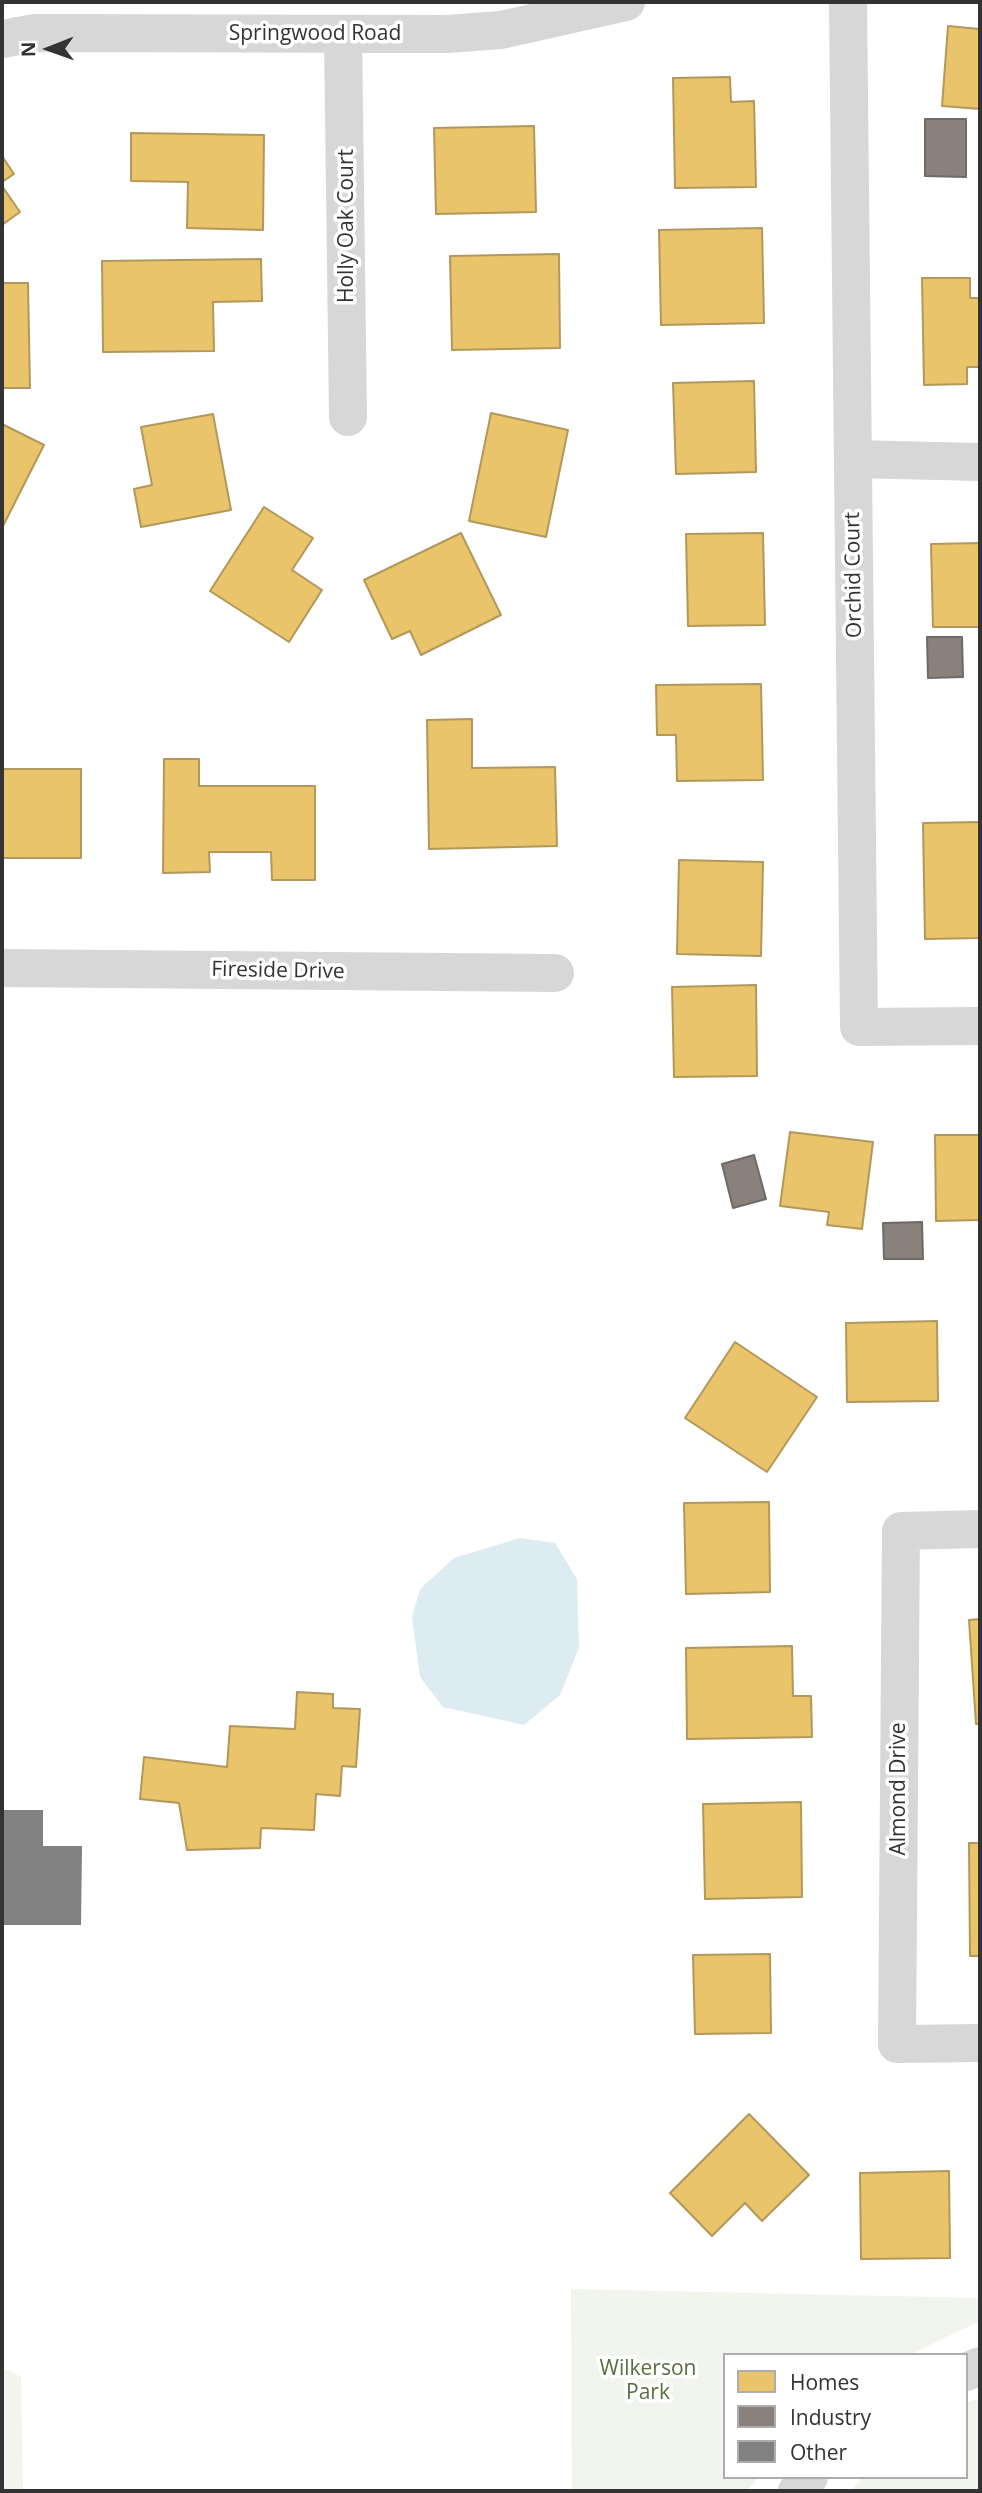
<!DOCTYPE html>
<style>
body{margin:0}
#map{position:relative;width:982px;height:2493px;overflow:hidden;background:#fff;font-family:"Open Sans",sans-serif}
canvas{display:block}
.frame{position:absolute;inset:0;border:4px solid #333;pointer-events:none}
.legend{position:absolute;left:723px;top:2353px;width:245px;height:126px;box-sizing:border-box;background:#fff;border:2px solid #adadad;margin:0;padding:9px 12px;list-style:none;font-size:21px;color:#333}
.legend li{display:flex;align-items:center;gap:14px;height:35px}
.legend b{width:35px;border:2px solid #adadad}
.north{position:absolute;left:14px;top:14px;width:70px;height:70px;-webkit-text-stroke:5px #fff;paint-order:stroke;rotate:269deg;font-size:19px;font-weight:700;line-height:28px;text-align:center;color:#333}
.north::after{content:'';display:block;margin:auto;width:24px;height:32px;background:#333;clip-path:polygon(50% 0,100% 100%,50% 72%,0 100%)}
</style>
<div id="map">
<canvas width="982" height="2493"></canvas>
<div class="frame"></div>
<ul class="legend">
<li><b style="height:19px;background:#e9c46a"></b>Homes</li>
<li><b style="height:19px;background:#8a817c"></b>Industry</li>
<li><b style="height:19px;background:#818181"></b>Other</li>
</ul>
<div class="north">N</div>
</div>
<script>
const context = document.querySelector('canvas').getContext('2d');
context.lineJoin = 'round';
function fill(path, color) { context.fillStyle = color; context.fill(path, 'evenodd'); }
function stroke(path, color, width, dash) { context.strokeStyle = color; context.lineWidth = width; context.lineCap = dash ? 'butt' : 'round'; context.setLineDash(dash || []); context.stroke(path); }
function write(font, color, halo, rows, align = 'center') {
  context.font = font + ' "Open Sans",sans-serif'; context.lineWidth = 7; context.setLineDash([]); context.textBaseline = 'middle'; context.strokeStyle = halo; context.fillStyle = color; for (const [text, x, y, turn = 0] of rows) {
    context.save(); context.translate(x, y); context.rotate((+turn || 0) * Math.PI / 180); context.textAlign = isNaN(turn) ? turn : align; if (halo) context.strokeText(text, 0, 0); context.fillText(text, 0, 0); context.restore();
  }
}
fill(new Path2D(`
 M 571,2289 L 980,2298 L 980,2321 L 909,2355 L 725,2355 L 725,2477 L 759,2477 L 747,2491 L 572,2491 Z
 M 8,2370 L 21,2377 L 23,2491 L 2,2491 L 2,2371 Z
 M 980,2399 L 980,2491 L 851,2491 L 863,2477 L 966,2477 L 966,2402 Z`), '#f1f5ed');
fill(new Path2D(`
 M 520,1538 L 555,1543 L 577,1579 L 579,1648 L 560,1695 L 524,1725 L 443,1707 L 420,1677 L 412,1617 L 420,1589 L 454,1558 Z`), '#ddebf3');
const homes = new Path2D(`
 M 948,26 L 980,29 L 980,109 L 942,106 Z
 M 730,77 L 731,102 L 754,101 L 756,187 L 675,188 L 673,78 Z
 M 534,126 L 536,212 L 436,214 L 434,128 Z
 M 131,133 L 264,135 L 263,230 L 187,228 L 188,182 L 131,181 Z
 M 2,156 L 14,174 L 2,182 Z
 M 2,186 L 20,212 L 2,225 Z
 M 762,228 L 764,323 L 661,325 L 659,230 Z
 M 559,254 L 560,348 L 452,350 L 450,256 Z
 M 261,259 L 262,301 L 213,302 L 214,351 L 103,352 L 102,261 Z
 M 922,278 L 970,278 L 970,298 L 980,298 L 980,367 L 967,367 L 967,384 L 924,385 Z
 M 2,283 L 28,283 L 30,388 L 2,388 Z
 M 754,381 L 756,472 L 676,474 L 673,383 Z
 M 491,413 L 568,430 L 546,537 L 469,521 Z
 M 213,414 L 231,510 L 141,527 L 134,489 L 152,485 L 141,427 Z
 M 2,424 L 44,445 L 2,528 Z
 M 264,507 L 313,538 L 292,570 L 322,590 L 289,642 L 210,591 Z
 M 461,533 L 501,615 L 421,655 L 410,631 L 392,639 L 364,580 Z
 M 763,533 L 765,625 L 688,626 L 686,534 Z
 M 980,543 L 980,627 L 933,627 L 931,544 Z
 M 761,684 L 763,780 L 677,781 L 676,735 L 657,735 L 656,685 Z
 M 472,719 L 472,768 L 555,767 L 557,846 L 429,849 L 427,720 Z
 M 164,759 L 199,759 L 199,786 L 315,786 L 315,880 L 272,880 L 271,852 L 209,852 L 210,872 L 163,873 Z
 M 2,769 L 81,769 L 81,858 L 2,858 Z
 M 980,822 L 980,938 L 925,939 L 923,823 Z
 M 679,860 L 763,862 L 761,956 L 677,954 Z
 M 756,985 L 757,1076 L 674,1077 L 672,987 Z
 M 790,1132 L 873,1142 L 862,1229 L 827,1225 L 829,1212 L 780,1206 Z
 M 935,1135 L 980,1135 L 980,1220 L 936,1221 Z
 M 937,1321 L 938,1401 L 847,1402 L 846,1323 Z
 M 735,1342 L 817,1397 L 767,1472 L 685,1418 Z
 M 769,1502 L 770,1592 L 686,1594 L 684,1503 Z
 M 980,1619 L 980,1724 L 976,1724 L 969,1620 Z
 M 792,1646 L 793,1696 L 811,1696 L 812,1737 L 687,1739 L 686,1648 Z
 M 297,1692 L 333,1694 L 333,1708 L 360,1709 L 356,1767 L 342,1766 L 340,1796 L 316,1794 L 314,1830 L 261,1828 L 260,1848 L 187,1850 L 179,1803 L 140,1799 L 144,1757 L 227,1767 L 230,1726 L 295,1729 Z
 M 801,1802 L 802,1897 L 705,1899 L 703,1804 Z
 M 969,1843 L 980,1843 L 980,1956 L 970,1956 Z
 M 770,1954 L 771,2033 L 695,2034 L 693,1955 Z
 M 749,2114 L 809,2175 L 762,2221 L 745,2203 L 712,2236 L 670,2193 Z
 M 949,2171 L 950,2258 L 861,2259 L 860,2173 Z`);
fill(homes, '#e9c46a');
stroke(homes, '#b2985a', 2);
const industry = new Path2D(`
 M 925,119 L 966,119 L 966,177 L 925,176 Z
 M 927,637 L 962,637 L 963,677 L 928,678 Z
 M 754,1155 L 766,1199 L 733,1208 L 722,1164 Z
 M 922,1222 L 923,1259 L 884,1259 L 883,1223 Z`);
fill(industry, '#8a817c');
stroke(industry, '#706a66', 2);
fill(new Path2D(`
 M 2,1810 L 43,1810 L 43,1846 L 82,1846 L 81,1925 L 2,1925 Z`), '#818181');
stroke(new Path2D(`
 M 848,2 L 859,1027 L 980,1026
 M 343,35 L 348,417
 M 2,39 L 35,33 L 447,34 L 501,30 L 626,2
 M 853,459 L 980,462
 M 2,968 L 555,973
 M 980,1529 L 901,1531 L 897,2044 L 980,2043
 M 966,2372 L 980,2366
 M 797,2491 L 809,2477`), '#d7d7d7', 38);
write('21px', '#333', '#fff', [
 ["Springwood Road",315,34],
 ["Holly Oak Court",347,226,-90],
 ["Orchid Court",854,575,-91],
 ["Fireside Drive",278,971,1],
 ["Almond Drive",899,1789,-90]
]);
write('21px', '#56703f', '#fff', [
 ["Wilkerson",648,2369],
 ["Park",648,2393]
]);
</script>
